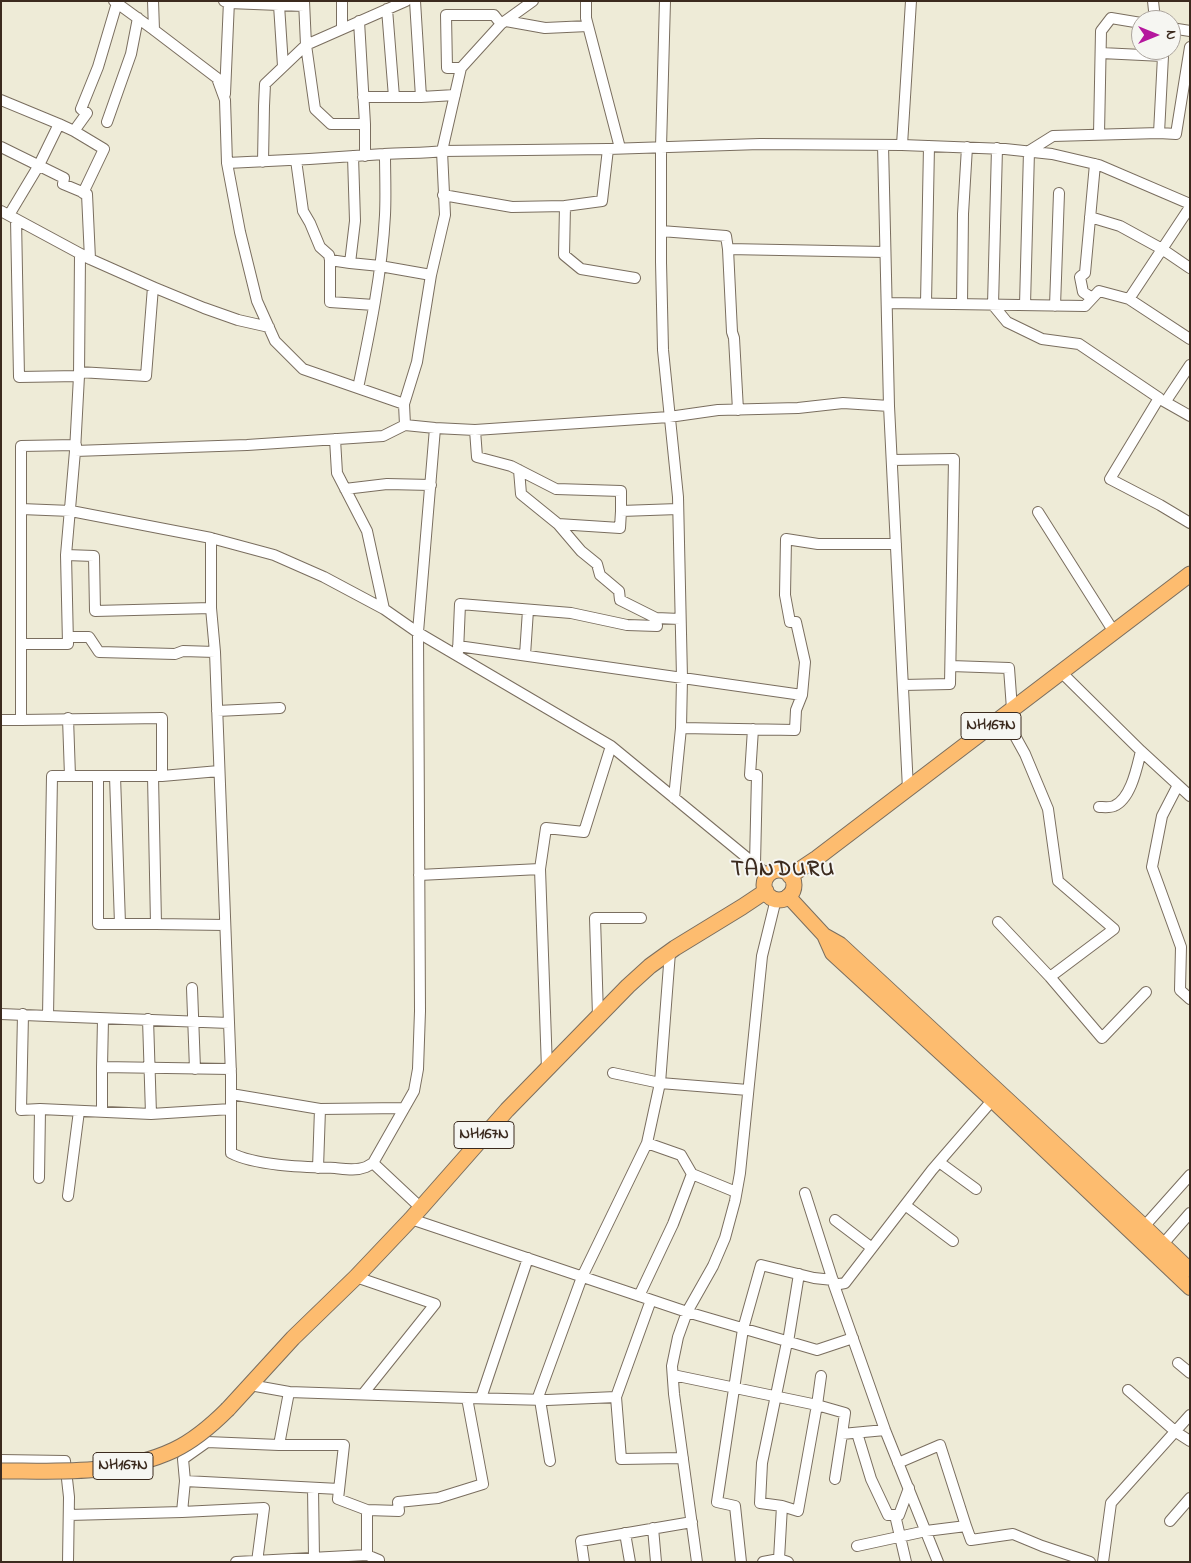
<!DOCTYPE html>
<style>
body{margin:0}
#map{position:relative;width:1191px;height:1563px;overflow:hidden;background:#eeebd7;font-family:"Indie Flower",sans-serif}
canvas{display:block}
.frame{position:absolute;inset:0;border:2px solid #3b2a1e;pointer-events:none}
.north{position:absolute;left:1131px;top:10px;width:50px;height:50px;box-sizing:border-box;background:#f6f6f2;border:1px solid #aba49d;border-radius:50%;rotate:90deg;font-size:14px;font-weight:700;line-height:20px;text-align:center;color:#3b2a1e}
.north::after{content:'';display:block;margin:auto;width:18px;height:22px;background:#b5179e;clip-path:polygon(50% 0,100% 100%,50% 72%,0 100%)}
</style>
<div id="map">
<canvas width="1191" height="1563"></canvas>
<div class="frame"></div>
<div class="north">N</div>
</div>
<script>
const context = document.querySelector('canvas').getContext('2d');
context.lineJoin = 'round';
function stroke(path, color, width, dash) { context.strokeStyle = color; context.lineWidth = width; context.lineCap = dash ? 'butt' : 'round'; context.setLineDash(dash || []); context.stroke(path); }
function write(font, color, halo, rows, align = 'center') {
  context.font = font + ' "Indie Flower",sans-serif'; context.lineWidth = 4; context.setLineDash([]); context.textBaseline = 'middle'; context.strokeStyle = halo; context.fillStyle = color; for (const [text, x, y, turn = 0] of rows) {
    context.save(); context.translate(x, y); context.rotate((+turn || 0) * Math.PI / 180); context.textAlign = isNaN(turn) ? turn : align; if (halo) context.strokeText(text, 0, 0); context.fillText(text, 0, 0); context.restore();
  }
}
const minor = new Path2D(`
 M 114,1 L 154,30 L 217,78 L 225,100 L 227,163 L 240,232 L 257,301 L 275,341 L 303,369 L 404,404
 M 153,1 L 154,30
 M 224,1 L 229,3 L 304,6
 M 415,1 L 421,97
 M 586,1 L 586,18 L 620,148
 M 665,1 L 661,147 L 661,262 L 663,350 L 678,497 L 682,678 L 681,728 L 674,798
 M 1153,1 L 1155,20
 M 279,5 L 283,66
 M 387,9 L 394,97
 M 359,21 L 365,124 L 365,156
 M 506,21 L 545,28 L 588,26
 M 342,28 L 342,1
 M 1171,28 L 1190,31
 M 1101,53 L 1163,56 L 1159,133
 M 461,68 L 447,68 L 446,15 L 494,15 L 501,24
 M 225,94 L 229,1
 M 363,97 L 421,97 L 455,95
 M 1,100 L 59,124 L 39,165 L 9,215
 M 107,122 L 131,54 L 138,18
 M 59,124 L 74,131 L 87,113 L 81,109 L 98,67 L 117,3
 M 365,124 L 331,124 L 315,109 L 306,45 L 406,1
 M 74,131 L 104,149 L 83,193
 M 1099,134 L 1101,31 L 1111,18 L 1141,23
 M 883,145 L 889,406
 M 902,145 L 911,1
 M 1,147 L 64,178 L 63,184 L 87,194 L 90,259
 M 997,148 L 993,305 L 1007,322 L 1042,339 L 1079,344 L 1159,398 L 1110,479 L 1160,505 L 1190,523
 M 353,156 L 355,221 L 350,263 L 380,266 L 431,275
 M 296,160 L 303,211 L 310,223 L 320,247 L 329,255 L 330,260
 M 263,162 L 264,106 L 265,84 L 306,45 L 304,1
 M 227,163 C 280,161 332,158 384,154 C 403,152 423,154 442,151 L 608,149 L 760,144 L 902,145 L 1005,149 L 1052,154 L 1099,165 L 1190,204
 M 443,195 L 512,207 L 565,206 L 564,255 L 581,269 L 635,278
 M 565,206 L 602,201 L 608,149
 M 1,211 L 90,259 L 153,287 L 204,308 L 238,320 L 269,327
 M 1090,217 L 1120,226 L 1162,249 L 1190,268
 M 16,219 L 19,377 L 79,376
 M 661,231 L 726,236 L 728,249 L 885,252
 M 728,249 L 732,332 L 734,338 L 738,410
 M 80,254 L 79,376 L 75,451 L 66,555 L 94,556 L 95,611 L 211,608
 M 350,263 L 330,260 L 330,302 L 374,305
 M 1092,298 L 1083,292 L 1080,277 L 1085,273 L 1095,164
 M 1129,299 L 1190,339
 M 887,303 L 1085,306 L 1099,291 L 1129,299 L 1190,207
 M 926,303 L 929,146
 M 962,304 L 963,214 L 967,147
 M 1025,305 L 1029,151 L 1053,136 L 1159,133 L 1176,134 L 1190,47
 M 1055,306 L 1059,193
 M 79,372 L 146,376 L 153,287
 M 358,388 C 370,331 382,273 385,215 C 386,194 385,174 385,154
 M 1160,399 L 1190,416
 M 1166,401 L 1190,365
 M 405,425 L 404,404 L 417,362 L 431,275 L 445,215 L 442,151 L 461,68 L 501,24 L 533,1
 M 475,430 L 477,457 L 511,466 L 556,489 L 621,491 L 621,511 L 678,509
 M 335,439 L 337,473 L 367,531 L 384,609
 M 76,445 L 21,446 L 21,509 L 71,511 L 211,538 L 274,555 L 324,577 L 384,609 L 417,632 L 611,746 L 768,875
 M 75,451 L 247,445 L 383,436 L 405,425 L 435,428 L 475,430 L 669,417 L 718,410 L 798,408 L 843,403 L 889,406 L 908,789
 M 892,460 L 954,459 L 950,684 L 903,685
 M 519,470 L 521,494 L 558,524 L 581,551 L 597,564 L 600,575 L 619,591 L 620,600 L 656,618 L 680,619
 M 345,489 L 387,484 L 431,485
 M 1038,512 L 1114,632
 M 558,524 L 620,528 L 621,511
 M 211,538 L 211,608 L 215,652 L 231,1075 L 231,1153 C 256,1166 306,1167 335,1168 C 345,1169 356,1171 366,1167 C 368,1166 370,1165 373,1163 L 414,1091 L 418,1069 L 420,1011 L 418,632 L 435,428
 M 68,637 L 89,637 L 99,652 L 175,654 L 183,651 L 215,652
 M 21,644 L 68,644 L 66,555
 M 458,646 L 802,695 L 796,710 L 795,730 L 681,728
 M 458,652 L 460,604 L 571,613 L 627,625 L 657,626 L 656,618
 M 525,655 L 528,610
 M 951,666 L 1009,668 L 1012,709
 M 1061,672 L 1141,751 L 1190,796
 M 802,695 L 805,662 L 796,622 L 790,622 L 785,595 L 786,539 L 818,544 L 896,544
 M 217,711 L 280,708
 M 68,718 L 70,776
 M 1,720 L 21,720 L 21,509
 M 21,720 L 162,718 L 162,776 L 219,771
 M 753,729 L 750,775 L 757,775 L 755,864
 M 98,776 L 98,924 L 156,924
 M 115,776 L 120,924
 M 153,776 L 156,924 L 225,925
 M 162,776 L 52,776 L 48,1016 L 229,1023
 M 1178,785 L 1162,816 L 1152,867 L 1181,947 L 1180,990 L 1190,999
 M 1099,807 C 1103,807 1110,808 1114,806 C 1131,799 1137,767 1141,751
 M 540,869 L 546,828 L 584,832 L 611,746
 M 419,875 L 540,869 L 547,1069
 M 998,922 L 1050,977 L 1114,929 L 1058,881 L 1048,809 L 1025,754 L 1004,716
 M 1050,977 L 1102,1038 L 1146,992
 M 192,988 L 195,1069
 M 1,1014 L 48,1016
 M 23,1014 L 21,1110 L 40,1109 L 151,1114 L 231,1109
 M 598,1016 L 595,918 L 641,918
 M 103,1019 L 102,1067 L 231,1069
 M 148,1019 L 151,1114
 M 102,1067 L 102,1112
 M 613,1073 L 660,1083 L 670,952
 M 231,1094 L 320,1109 L 318,1168
 M 320,1109 L 403,1108
 M 647,1143 L 681,1155 L 692,1174
 M 939,1162 L 976,1189
 M 373,1163 L 421,1208
 M 39,1178 L 40,1109
 M 805,1193 L 834,1284
 M 68,1196 L 79,1111
 M 905,1205 L 953,1241
 M 411,1219 L 687,1312 L 817,1350 L 853,1338
 M 835,1220 L 872,1248
 M 1141,1230 L 1190,1175
 M 1163,1244 L 1190,1213
 M 356,1277 L 435,1304 L 363,1394
 M 639,1296 L 673,1224 L 692,1174 L 736,1192
 M 788,1342 L 799,1274
 M 1178,1363 L 1190,1373
 M 673,1375 L 817,1405 L 845,1413 L 842,1434 L 885,1430
 M 250,1385 L 289,1392 L 467,1398 L 547,1400 L 616,1397 L 621,1459 L 683,1458
 M 1128,1390 L 1176,1432 L 1190,1441
 M 289,1392 L 279,1445 L 344,1445 L 338,1499 L 367,1510 L 399,1511 L 398,1502 L 438,1498 L 483,1484 L 467,1398
 M 616,1397 L 651,1300
 M 481,1398 L 528,1258
 M 537,1400 L 582,1277 L 647,1143 L 660,1083 L 748,1090
 M 540,1400 L 550,1461
 M 857,1433 L 871,1479 L 888,1515 L 899,1515 L 909,1488
 M 279,1445 L 207,1442 L 183,1459 L 185,1481 L 339,1489
 M 1,1460 L 65,1461 L 69,1497 L 68,1562
 M 898,1463 L 940,1445 L 966,1526
 M 835,1479 L 842,1434
 M 185,1481 L 182,1512 L 264,1508 L 257,1562
 M 313,1488 L 314,1558
 M 782,1506 L 798,1511 L 817,1405 L 821,1376
 M 69,1515 L 182,1512
 M 895,1515 L 906,1562
 M 1170,1521 L 1190,1498
 M 653,1528 L 656,1562
 M 625,1533 L 630,1562
 M 857,1546 L 926,1531 L 966,1526 L 971,1540 L 1013,1534 L 1042,1546 L 1090,1562
 M 367,1555 L 379,1560 L 379,1562
 M 779,1559 L 782,1506 L 760,1503 L 762,1463 L 787,1342
 M 236,1562 L 367,1555 L 367,1510
 M 584,1562 L 581,1541 L 692,1522
 M 697,1562 L 674,1394 L 672,1366 L 678,1337 L 687,1312 L 713,1266 L 725,1238 L 735,1201 L 740,1173 L 762,956 L 776,899
 M 741,1562 L 735,1506 L 717,1502 L 743,1329 L 761,1265 L 814,1278 L 833,1280
 M 763,1562 L 779,1559 L 788,1562
 M 938,1562 L 885,1430 L 834,1285 L 845,1283 L 932,1170 L 996,1096
 M 1103,1562 L 1111,1503 L 1190,1415`);
const major = new Path2D(`
 M 788,896 L 824,935 L 832,953 L 992,1100 L 1190,1288
 M 824,935 L 840,944 L 1144,1226 L 1190,1270`);
const highway = new Path2D(`
 M764 885a15 15 0 1 1 30 0a15 15 0 1 1-30 0Z
 M 790,876 L 817,858 L 1190,574
 M 228,1409 L 293,1338 L 356,1277 L 411,1219 L 507,1110 L 628,986 L 650,966 L 675,948 L 742,907 L 766,891`);
stroke(minor, '#7a6e5f', 12);
stroke(major, '#7a6e5f', 16);
stroke(highway, '#7a6e5f', 17);
stroke(minor, '#fff', 10);
stroke(major, '#fdbc6f', 14);
stroke(highway, '#fdbc6f', 15);
const highwayBridge = new Path2D(`
 M 1,1471 C 59,1471 121,1475 174,1450 C 195,1440 212,1425 228,1409`);
stroke(highwayBridge, '#7a6e5f', 17, []);
stroke(highwayBridge, '#fdbc6f', 15);
for (const [x, y, w] of [
 [991,726,60],
 [484,1135,60],
 [123,1466,60]
]) { const box = new Path2D(); box.roundRect(x - w / 2, y - 13.5, w, 27, 4); context.fillStyle = '#f6f6f2'; context.fill(box); stroke(box, '#3b2a1e', 1); }
write('bold 16px', '#3b2a1e', null, [
 ["NH167N",991,726],
 ["NH167N",484,1135],
 ["NH167N",123,1466]
]);
context.letterSpacing = '1px';
write('bold 22px', '#3b2a1e', '#f6f6f2', [
 ["TANDURU",783,871]
]);
context.letterSpacing = '0px';
</script>
